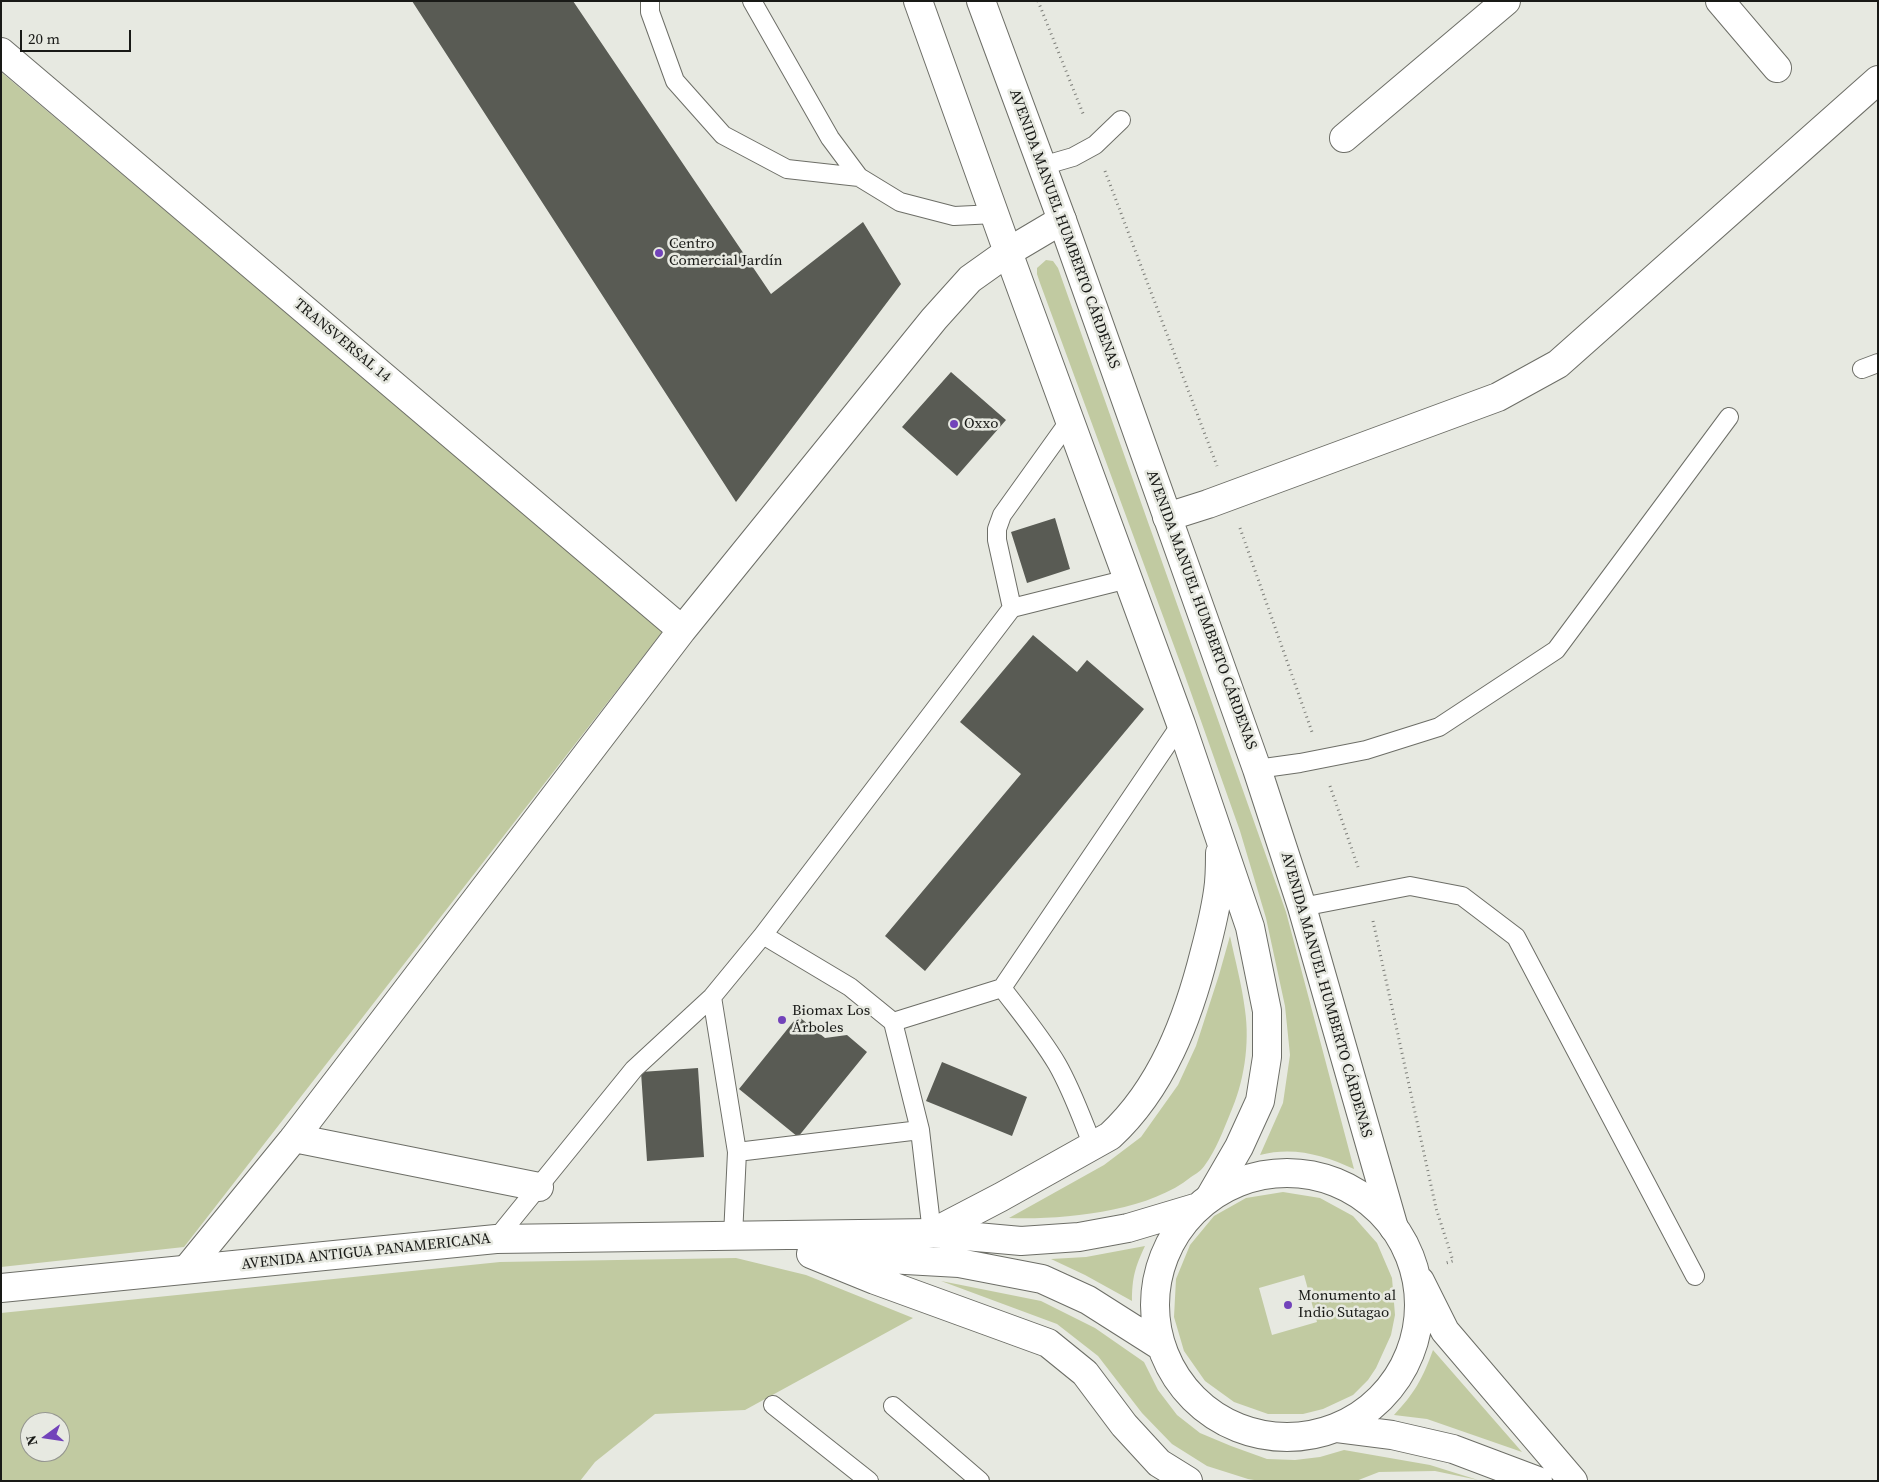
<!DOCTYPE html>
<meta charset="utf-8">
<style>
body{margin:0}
#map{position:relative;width:1879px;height:1482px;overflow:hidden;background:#e7e9e1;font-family:"Source Serif 4",serif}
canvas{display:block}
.frame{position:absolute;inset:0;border:2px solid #191a17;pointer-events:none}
.north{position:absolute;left:20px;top:1412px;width:50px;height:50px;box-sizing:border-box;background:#e7e9e1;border:1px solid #959690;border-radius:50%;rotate:256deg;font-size:14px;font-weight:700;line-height:20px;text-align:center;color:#191a17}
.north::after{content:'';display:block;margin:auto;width:18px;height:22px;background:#7243ba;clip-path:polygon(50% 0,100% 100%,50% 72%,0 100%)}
.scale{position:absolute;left:20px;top:30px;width:111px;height:22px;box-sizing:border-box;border:2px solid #191a17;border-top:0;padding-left:6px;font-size:15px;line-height:18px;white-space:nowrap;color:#191a17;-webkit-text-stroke:4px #e7e9e1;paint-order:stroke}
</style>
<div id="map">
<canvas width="1879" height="1482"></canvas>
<div class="frame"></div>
<div class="north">N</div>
<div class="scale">20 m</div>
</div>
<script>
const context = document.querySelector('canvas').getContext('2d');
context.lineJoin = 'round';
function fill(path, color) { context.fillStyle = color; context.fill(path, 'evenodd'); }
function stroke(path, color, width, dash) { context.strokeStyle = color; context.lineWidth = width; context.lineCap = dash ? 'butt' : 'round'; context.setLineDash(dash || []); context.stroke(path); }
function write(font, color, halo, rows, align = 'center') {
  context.font = font + ' "Source Serif 4",serif'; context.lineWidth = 5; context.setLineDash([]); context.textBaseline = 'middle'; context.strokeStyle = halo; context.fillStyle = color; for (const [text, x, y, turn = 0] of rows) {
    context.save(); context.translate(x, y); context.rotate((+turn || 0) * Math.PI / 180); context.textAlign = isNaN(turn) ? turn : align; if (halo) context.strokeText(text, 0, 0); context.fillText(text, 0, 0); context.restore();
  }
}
fill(new Path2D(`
 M 1,72 L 663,631 L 184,1247 L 1,1267 Z
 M 1046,260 L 1053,261 L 1058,268 L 1286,912 L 1354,1169 C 1324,1155 1293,1146 1260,1155 L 1283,1103 L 1290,1055 L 1285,1006 L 1266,918 L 1240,831 L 1184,673 L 1040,283 L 1037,274 L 1037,268 Z
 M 1230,936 C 1235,960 1242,985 1245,1010 C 1250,1044 1244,1083 1230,1114 C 1223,1131 1216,1150 1205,1165 C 1202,1170 1196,1174 1191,1177 C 1148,1212 1063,1220 1009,1218 L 1104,1165 L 1141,1137 L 1178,1085 L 1196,1046 L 1219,975 Z
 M 1283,1192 L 1320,1198 L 1353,1216 L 1377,1243 L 1392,1278 L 1395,1315 L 1391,1335 L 1376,1368 L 1368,1380 L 1353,1395 L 1323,1409 L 1303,1414 L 1268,1414 L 1234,1402 L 1205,1381 L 1184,1351 L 1174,1317 L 1176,1279 L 1190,1245 L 1214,1216 L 1246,1198 ZM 1304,1275 L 1317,1322 L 1272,1335 L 1259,1288 Z
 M 1145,1246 C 1135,1267 1132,1278 1132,1301 L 1085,1275 L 1051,1259 L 1086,1257 Z
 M 736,1258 L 806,1275 L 913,1318 L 745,1410 L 655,1414 L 595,1462 L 580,1481 L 1,1481 L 1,1313 L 500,1262 ZM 30,1422 L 60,1422 L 60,1452 L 30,1452 Z
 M 941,1281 L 1041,1301 L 1095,1328 L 1144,1362 L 1158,1390 L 1177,1415 L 1200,1433 L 1231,1446 L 1267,1459 L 1295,1460 L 1320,1457 L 1344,1450 L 1430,1465 L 1478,1480 L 1435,1471 L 1379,1472 L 1356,1481 L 1260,1481 L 1248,1479 L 1207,1466 L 1172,1444 L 1142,1413 L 1098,1356 L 1057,1324 Z
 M 1433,1350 L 1522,1452 L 1427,1419 L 1394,1415 C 1414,1394 1423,1378 1433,1350 Z`), '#c1caa1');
fill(new Path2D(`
 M 412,1 L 573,1 L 771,294 L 863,222 L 901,284 L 736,502 Z
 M 951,372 L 1006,420 L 957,476 L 902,427 Z
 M 1055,518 L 1070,569 L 1027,583 L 1011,532 Z
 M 1033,635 L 1077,672 L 1087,660 L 1144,709 L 925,971 L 885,936 L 1021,774 L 960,722 Z
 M 798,1016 L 825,1038 L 847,1035 L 867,1052 L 798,1137 L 739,1089 Z
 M 942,1062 L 1027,1097 L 1012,1136 L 926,1101 Z
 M 698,1068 L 704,1157 L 647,1161 L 641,1072 Z`), '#595b54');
const lane = new Path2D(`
 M 650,1 L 650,12 L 675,81 L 723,135 L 787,169 L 859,177
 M 752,1 L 830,138 L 859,177 L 900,202 L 954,216 L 995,214
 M 1042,166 L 1073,157 L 1095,145 L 1121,120
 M 1862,369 L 1878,363
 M 1012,608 L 1128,579
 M 1257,769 L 1300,763 L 1366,750 L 1439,727 L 1556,650 L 1729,417
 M 1302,907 L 1410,886 L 1462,896 L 1516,937 L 1695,1276
 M 763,935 L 850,987 L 893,1022 L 920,1130 L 932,1233
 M 1002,988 C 1021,1013 1041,1037 1057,1064 C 1072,1090 1082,1119 1093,1146
 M 712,997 L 737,1152 L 733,1236
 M 893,1022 L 1002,988 L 1181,724
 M 737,1152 L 920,1130
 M 496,1239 L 634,1069 L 712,997 L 763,935 L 1012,608 L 997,540 L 997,529 L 1002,515 L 1070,420
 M 773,1405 L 869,1481
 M 893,1406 L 980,1481`);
const street = new Path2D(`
 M 1720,1 L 1777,68
 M 1,52 L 682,630
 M 1344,138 L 1506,1
 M 1167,517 L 1208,504 L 1498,397 L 1558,364 L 1878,80
 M 294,1138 L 539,1187
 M 187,1269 L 294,1138 L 682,630 L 934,319 L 970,279 L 1008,252 L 1062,220`);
const secondary = new Path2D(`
 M 918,1 L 1008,252 L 1181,724 L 1250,927 L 1267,1011 L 1267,1057 L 1260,1101 L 1239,1147 L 1210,1197
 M 981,1 L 1062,220 L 1257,769 L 1302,907 L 1394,1228
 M 932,1233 L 1001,1197 L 1110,1136 C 1162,1088 1188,1019 1205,951 C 1210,932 1215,912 1218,891 C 1220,879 1220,866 1220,853`);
const primary = new Path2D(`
 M1155 1305a132 132 0 1 1 264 0a132 132 0 1 1-264 0Z
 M 811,1254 L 875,1280 L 1048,1343 L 1085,1373 L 1124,1425 L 1159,1463 L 1188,1481
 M 835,1256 L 959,1263 L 1042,1279 L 1088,1300 L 1162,1347
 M 1420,1281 L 1445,1331 L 1573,1481
 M 1,1288 L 496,1239 L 932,1233 L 1021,1241 L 1079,1237 L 1128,1228 L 1195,1208
 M 1337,1428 L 1392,1435 L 1453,1449 L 1538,1481`);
stroke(lane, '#6d6e67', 20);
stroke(street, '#6d6e67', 30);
stroke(secondary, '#6d6e67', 30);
stroke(primary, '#6d6e67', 30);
stroke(new Path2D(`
 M 1038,1 L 1084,116
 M 1105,171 L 1217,466
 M 1240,528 L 1312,732
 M 1330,786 L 1358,867
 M 1373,921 L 1436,1208 L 1453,1261 L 1446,1263`), '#7d7e79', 3, [1, 4]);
stroke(lane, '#fff', 18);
stroke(street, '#fff', 28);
stroke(secondary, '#fff', 28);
stroke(primary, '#fff', 28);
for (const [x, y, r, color] of [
 [659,253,5,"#7243ba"],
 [954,424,5,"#7243ba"],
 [782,1020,5,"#7243ba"],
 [1288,1305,5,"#7243ba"]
]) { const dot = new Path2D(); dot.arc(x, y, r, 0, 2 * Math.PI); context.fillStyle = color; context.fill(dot); stroke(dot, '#e7e9e1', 2); }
write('15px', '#191a17', '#e7e9e1', [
 ["AVENIDA MANUEL HUMBERTO CÁRDENAS",1064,229,70],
 ["TRANSVERSAL 14",342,341,40],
 ["AVENIDA MANUEL HUMBERTO CÁRDENAS",1201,610,70],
 ["AVENIDA MANUEL HUMBERTO CÁRDENAS",1326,995,74],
 ["AVENIDA ANTIGUA PANAMERICANA",366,1252,-6]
]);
write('15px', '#191a17', '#e7e9e1', [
 ["Centro",669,244],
 ["Comercial Jardín",669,261],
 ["Oxxo",964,424],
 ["Biomax Los",792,1011],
 ["Árboles",792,1028],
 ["Monumento al",1298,1296],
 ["Indio Sutagao",1298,1313]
], 'left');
</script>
